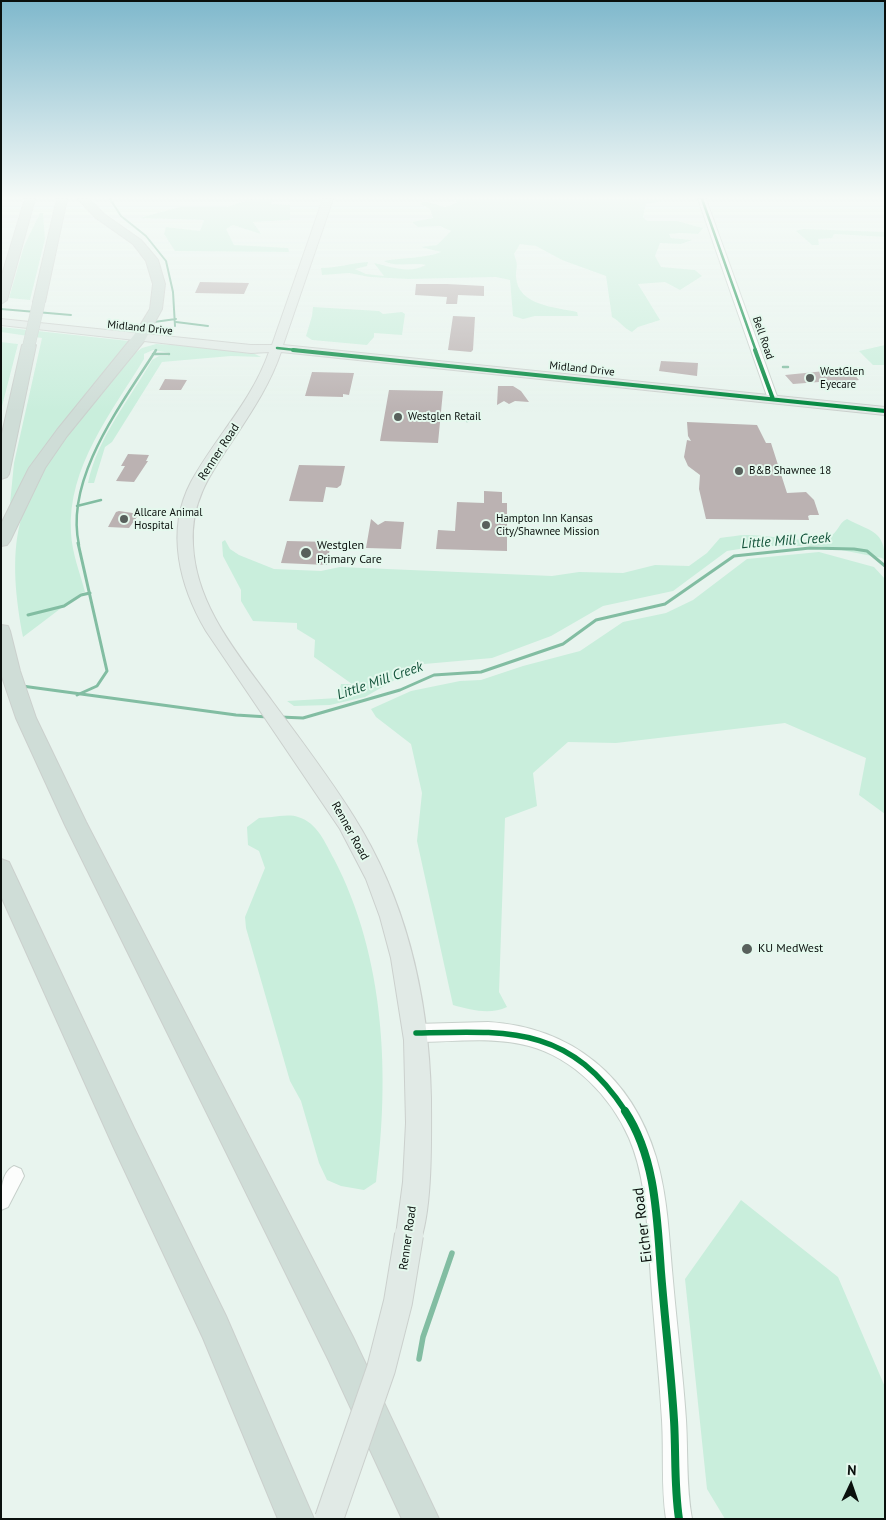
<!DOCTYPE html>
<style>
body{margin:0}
#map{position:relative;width:886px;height:1520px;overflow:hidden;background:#e8f4ee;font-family:"PT Sans",sans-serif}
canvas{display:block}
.frame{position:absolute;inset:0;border:2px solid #0a100d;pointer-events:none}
.north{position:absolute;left:826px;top:1460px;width:50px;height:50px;-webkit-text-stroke:4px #e4f8ed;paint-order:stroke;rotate:3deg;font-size:14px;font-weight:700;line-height:20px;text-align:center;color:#0a100d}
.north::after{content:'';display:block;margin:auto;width:18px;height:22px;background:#0a100d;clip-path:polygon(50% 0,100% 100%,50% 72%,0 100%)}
</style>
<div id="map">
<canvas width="886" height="1520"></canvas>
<div class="frame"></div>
<div class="north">N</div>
</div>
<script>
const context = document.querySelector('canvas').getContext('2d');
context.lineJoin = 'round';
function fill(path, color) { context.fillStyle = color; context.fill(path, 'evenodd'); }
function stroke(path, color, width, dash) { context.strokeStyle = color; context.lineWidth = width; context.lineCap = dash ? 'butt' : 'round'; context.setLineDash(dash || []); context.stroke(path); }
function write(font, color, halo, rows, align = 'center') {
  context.font = font + ' "PT Sans",sans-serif'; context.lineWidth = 4; context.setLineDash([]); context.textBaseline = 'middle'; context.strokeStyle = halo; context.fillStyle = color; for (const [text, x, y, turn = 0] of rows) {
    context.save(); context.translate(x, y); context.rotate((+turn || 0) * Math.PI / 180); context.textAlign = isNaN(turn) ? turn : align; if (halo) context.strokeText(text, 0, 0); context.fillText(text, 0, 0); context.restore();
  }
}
fill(new Path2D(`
 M 252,199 L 272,199 L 271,204 L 290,205 L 290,220 L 253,222 L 261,234 L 233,225 L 226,229 L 234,245 L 288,248 L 289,252 L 175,251 L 164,234 L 166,227 L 200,231 L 204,220 L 139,218 L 180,207 L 227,207 Z
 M 454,199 L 661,199 L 663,201 L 646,204 L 643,217 L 647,221 L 677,221 L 703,228 L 698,234 L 680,233 L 669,234 L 671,238 L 692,240 L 681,244 L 660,243 L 655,256 L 661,267 L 695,270 L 702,276 L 680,290 L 665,282 L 638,284 L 660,320 L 638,327 L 632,332 C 623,328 620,321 612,317 L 606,276 L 562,260 L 536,246 L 520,244 L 514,254 C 519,268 516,265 516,277 C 518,306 556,307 577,312 L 578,316 L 535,316 L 523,319 L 513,316 L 510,280 L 496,277 L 408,279 L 370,277 L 349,273 L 322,275 L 321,268 C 337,268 352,263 368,262 L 367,266 L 355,269 L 366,274 L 384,276 L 374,263 C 392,267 409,274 426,265 C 414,262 395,268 384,261 C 403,257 423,259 441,252 L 421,247 L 437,245 L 451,231 L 440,226 L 418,227 L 412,222 L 433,218 L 430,209 L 420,204 L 423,201 L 445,207 L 457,203 Z
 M 40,213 L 43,213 L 45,239 L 30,300 L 9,298 L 24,246 Z
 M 803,229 L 885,232 L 885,237 L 834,234 L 832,238 L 818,239 L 819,245 L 812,245 L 796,231 Z
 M 313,307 L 379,311 L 383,314 L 402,312 L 405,314 L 402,335 L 374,333 L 374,337 L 367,345 L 312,340 L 306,336 L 312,316 Z
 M 1,327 L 129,341 L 44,447 L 30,466 L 12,503 L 10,504 L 14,463 L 42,338 L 1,332 Z
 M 1,342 L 18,344 L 1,410 Z
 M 156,344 L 177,345 L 253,353 L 261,357 L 231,356 L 162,362 L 112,442 L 105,447 L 94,483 L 88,483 C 97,438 130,399 152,360 L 159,356 L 168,356 L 170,353 L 153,350 L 144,354 L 144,359 C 112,412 67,467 71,533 C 72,553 80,573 85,592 L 81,593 L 23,637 C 16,601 11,559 20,523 C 37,457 92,403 135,353 L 142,348 Z
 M 885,345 L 885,365 L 873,365 L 859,351 Z
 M 847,519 C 871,532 885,530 885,561 L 882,558 L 821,546 L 758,546 L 727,551 L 673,591 L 603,606 L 551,636 L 492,658 L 413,665 L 412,670 L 365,697 L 330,705 L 294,706 L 287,701 L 338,698 L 341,684 L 352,684 L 314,657 L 315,640 L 297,629 L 297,623 L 253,621 L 241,601 L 241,590 L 223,556 L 222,542 L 225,540 L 230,549 L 239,555 L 274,569 L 321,571 L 340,567 L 552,576 L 579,572 L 623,573 L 655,565 L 689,566 L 707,553 L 720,538 C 729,537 738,535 747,535 C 773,535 803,544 828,537 C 838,534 838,523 847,519 Z
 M 819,552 L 874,567 L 885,579 L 885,814 L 859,795 L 866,758 L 785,723 L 616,743 L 568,742 L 533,773 L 537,806 L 505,818 L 499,992 L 507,1007 C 490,1015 471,1010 453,1005 L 417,841 L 422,793 L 411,744 L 376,717 L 371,709 L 411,691 L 460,681 L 481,680 L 523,666 L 580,651 L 623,622 L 666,613 L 693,600 L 747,559 Z
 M 272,817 C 279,816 291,814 298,817 C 318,823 325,843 334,859 C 385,957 390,1075 376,1182 L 364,1190 L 341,1186 L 327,1180 L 319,1163 L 301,1101 L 290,1081 L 246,928 L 245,917 L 265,868 L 259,851 L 248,845 L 247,827 L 259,818 Z
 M 741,1200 L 838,1277 L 885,1387 L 885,1519 L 725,1519 L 707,1489 L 685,1279 Z`), '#c9eedc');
stroke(new Path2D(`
 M 110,199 L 121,216 L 146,236 L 166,261 L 173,292 L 175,326
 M 1,309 L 71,315
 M 154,322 L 176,319
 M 176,322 L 208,326`), '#82bda2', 2);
stroke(new Path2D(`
 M 153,354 L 169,354
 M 783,367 L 788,367
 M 467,419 L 467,421
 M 77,506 L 101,500
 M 79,545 C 64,478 122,404 156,350`), '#82bda2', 2.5);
stroke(new Path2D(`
 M 28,615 L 64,606 L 81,595 L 90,593
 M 22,686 L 236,715 L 268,717
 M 77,695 L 97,686 L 107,671 L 78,543
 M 280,717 L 303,718 L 400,690 L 434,675 L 481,672 L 563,644 L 596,620 L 665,604 L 734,556 L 810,548 L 854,549 L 867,551 L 885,566`), '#82bda2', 3);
stroke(new Path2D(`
 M 419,1359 L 423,1337 L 452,1253`), '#82bda2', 5.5);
fill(new Path2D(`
 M 200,282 L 249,283 L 244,294 L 195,293 Z
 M 447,284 L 484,286 L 484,296 L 458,295 L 457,304 L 446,304 L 447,297 L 415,295 L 416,284 Z
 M 453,316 L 475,317 L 473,350 L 471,352 L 448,350 Z
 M 661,361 L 698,363 L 697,376 L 659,371 Z
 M 825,371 L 828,374 L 851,371 L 859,380 L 822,385 L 819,382 L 793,384 L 785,375 Z
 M 312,372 L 354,373 L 349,395 L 343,394 L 343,397 L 305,396 Z
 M 165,379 L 187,380 L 181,390 L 159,390 Z
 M 498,386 L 513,386 L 521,391 L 529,402 L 515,401 L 509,404 L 504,401 L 497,405 Z
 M 389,390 L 443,391 L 438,443 L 380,441 Z
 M 687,422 L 757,425 L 766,443 L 771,443 L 787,493 L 806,492 L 814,500 L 819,515 L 810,515 L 808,516 L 809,520 L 706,519 L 699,489 L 700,475 L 688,466 L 684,457 L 687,440 L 691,441 L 688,436 Z
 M 128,454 L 149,455 L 146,461 L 148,461 L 134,482 L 116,481 L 125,466 L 121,466 Z
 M 299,465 L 345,466 L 341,485 L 337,488 L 326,487 L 323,502 L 289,501 Z
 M 484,491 L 502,492 L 502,503 L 507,503 L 507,551 L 436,549 L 438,530 L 455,531 L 457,502 L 484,503 Z
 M 119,511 L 139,514 L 129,528 L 108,527 L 116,512 Z
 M 371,519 L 378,525 L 385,521 L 404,522 L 401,549 L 366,548 Z
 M 287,541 L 331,542 L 327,565 L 281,563 Z`), '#bbb2b2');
const minor = new Path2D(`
 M 698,199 L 706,199 L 778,399 L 777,401 L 769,401 L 768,399 Z
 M 488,1022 C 572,1027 632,1077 656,1157 C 668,1197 669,1239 673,1281 C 677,1327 683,1374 686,1420 C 688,1453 686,1486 692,1519 L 666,1519 C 661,1486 664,1453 662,1420 C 659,1369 653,1317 650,1265 C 647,1224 646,1177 629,1138 C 611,1097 574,1058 529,1046 C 493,1036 453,1042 416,1042 L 409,1040 L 407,1033 L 409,1026 L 416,1024 Z
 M 14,1166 L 21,1169 L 24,1176 L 8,1207 L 1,1210 C 1,1194 0,1173 14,1166 Z`);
const major = new Path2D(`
 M 323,199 L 333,199 L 283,345 L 885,407 L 885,415 L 281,352 C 271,382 254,408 237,434 C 213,470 190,499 193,545 C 196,606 238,654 272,701 C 300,739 329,777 354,817 C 407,901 429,1000 431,1098 C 431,1137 433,1210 419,1245 L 409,1248 L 399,1245 L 396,1235 L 403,1182 L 406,1123 L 404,1040 L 391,958 L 380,917 L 366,879 L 340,829 L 206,631 C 180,587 165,531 191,482 C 216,436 251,403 269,352 L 251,353 L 1,325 L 1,319 L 251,345 L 272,345 Z`);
const highway = new Path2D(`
 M 25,199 L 35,199 L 7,300 L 1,304 L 1,278 Z
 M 57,199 L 67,199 L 45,302 L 39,306 L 33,302 Z
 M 78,199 L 89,199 L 104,214 L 141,240 L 158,260 L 165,284 L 162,309 L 145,340 L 67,436 L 45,468 L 10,541 L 7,545 L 1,546 L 1,524 L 29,468 L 57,430 L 134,335 L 150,309 L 153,284 L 146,261 L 133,244 L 96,218 Z
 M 29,341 L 36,345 L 9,474 L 7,477 L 1,479 L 1,438 L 22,345 Z
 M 1,625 L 8,626 L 10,631 L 20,671 L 36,718 L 86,822 L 353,1337 L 439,1519 L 402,1519 L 329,1361 L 65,825 L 16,718 L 1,674 Z
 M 1,859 L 9,862 L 134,1128 L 226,1316 L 314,1519 L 278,1519 L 203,1338 L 114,1148 L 1,896 Z`);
stroke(minor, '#c7d0cb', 2);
stroke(major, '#cbd0cd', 2);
stroke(highway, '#cbd0cd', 2);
fill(minor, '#fcfdfc');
fill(major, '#e1eae6');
fill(highway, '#cfddd7');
const majorBridge = new Path2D(`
 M 329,1519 L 381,1369 L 398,1302 L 409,1235`);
const highwayBridge = new Path2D(`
 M 29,345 L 39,302`);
stroke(majorBridge, '#cbd0cd', 30, []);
stroke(highwayBridge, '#cbd0cd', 13, []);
stroke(majorBridge, '#e1eae6', 28);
stroke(highwayBridge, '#cfddd7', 12);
stroke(new Path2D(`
 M 702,199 L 756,351
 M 277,348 L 305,351`), '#00873e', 2.5);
stroke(new Path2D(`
 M 293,350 L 885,411
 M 755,350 L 773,399`), '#00873e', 4);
stroke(new Path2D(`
 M 416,1033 C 509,1031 569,1025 626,1112`), '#00873e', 5.5);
stroke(new Path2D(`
 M 625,1111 C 656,1158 657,1218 661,1272 C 665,1322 671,1371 674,1420 C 676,1453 674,1486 679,1519`), '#00873e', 8);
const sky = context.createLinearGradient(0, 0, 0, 412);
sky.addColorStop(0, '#7fb8cc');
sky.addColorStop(0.48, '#f5faf7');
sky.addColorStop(1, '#f5faf700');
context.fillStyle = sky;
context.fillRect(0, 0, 886, 412);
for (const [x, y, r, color] of [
 [810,378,5,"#58605c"],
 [398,417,5,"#58605c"],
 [739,471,5,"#58605c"],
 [124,519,5,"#58605c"],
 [486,525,5,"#58605c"],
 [306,553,6,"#58605c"],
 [747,949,6,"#58605c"]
]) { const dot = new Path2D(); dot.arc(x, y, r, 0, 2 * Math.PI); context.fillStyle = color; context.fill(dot); stroke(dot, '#e4f8ed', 2); }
write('11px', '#0a100d', '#e4f8ed', [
 ["Midland Drive",140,328,6],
 ["Bell Road",763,338,71],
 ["Midland Drive",582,369,6]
]);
write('11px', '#0a100d', '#e4f8ed', [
 ["WestGlen",820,372],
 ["Eyecare",820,385],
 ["Westglen Retail",408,417],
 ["B&B Shawnee 18",749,471],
 ["Allcare Animal",134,513],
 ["Hospital",134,526],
 ["Hampton Inn Kansas",496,519],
 ["City/Shawnee Mission",496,532]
], 'left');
write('12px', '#0a100d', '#e4f8ed', [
 ["Renner Road",219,452,-57],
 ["Renner Road",350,831,61],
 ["Renner Road",408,1238,-82]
]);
write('12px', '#0a100d', '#e4f8ed', [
 ["Westglen",317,546],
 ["Primary Care",317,560],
 ["KU MedWest",758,949]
], 'left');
write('italic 14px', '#13533a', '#e4f8ed', [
 ["Little Mill Creek",786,541,-4],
 ["Little Mill Creek",380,681,-19]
]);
write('15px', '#0a100d', '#e4f8ed', [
 ["Eicher Road",643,1225,-97]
]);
</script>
